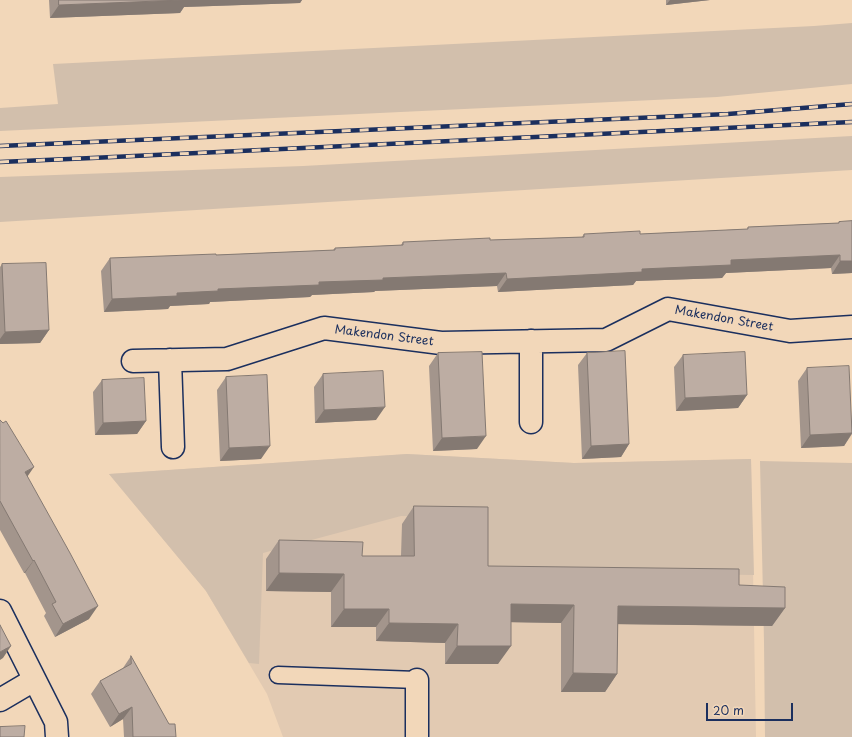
<!DOCTYPE html>
<style>
body{margin:0}
#map{position:relative;width:852px;height:737px;overflow:hidden;background:#f2d7b9;font-family:"Playpen Sans",sans-serif}
canvas{display:block}
.scale{position:absolute;left:706px;top:703px;width:87px;height:18px;box-sizing:border-box;border:2px solid #1b2f5e;border-top:0;padding-left:5px;font-size:12px;line-height:14px;white-space:nowrap;color:#1b2f5e;-webkit-text-stroke:3px #f2d7b9;paint-order:stroke}
</style>
<div id="map">
<canvas width="852" height="737"></canvas>
<div class="scale">20 m</div>
</div>
<script>
const context = document.querySelector('canvas').getContext('2d');
context.lineJoin = 'round';
function fill(path, color) { context.fillStyle = color; context.fill(path, 'evenodd'); }
function stroke(path, color, width, dash) { context.strokeStyle = color; context.lineWidth = width; context.lineCap = dash ? 'butt' : 'round'; context.setLineDash(dash || []); context.stroke(path); }
function write(font, color, halo, rows, align = 'center') {
  context.font = font + ' "Playpen Sans",sans-serif'; context.lineWidth = 3.5; context.setLineDash([]); context.textBaseline = 'middle'; context.strokeStyle = halo; context.fillStyle = color; for (const [text, x, y, turn = 0] of rows) {
    context.save(); context.translate(x, y); context.rotate((+turn || 0) * Math.PI / 180); context.textAlign = isNaN(turn) ? turn : align; if (halo) context.strokeText(text, 0, 0); context.fillText(text, 0, 0); context.restore();
  }
}
fill(new Path2D(`
 M 407,454 L 574,463 L 751,459 L 756,737 L 283,737 L 267,694 L 206,591 L 109,474 Z`), '#e2cab2');
fill(new Path2D(`
 M 852,23 L 852,84 L 717,97 L 0,131 L 0,108 L 58,104 L 53,64 L 814,26 Z
 M 852,136 L 852,170 L 0,222 L 0,177 L 303,166 Z
 M 407,454 L 574,463 L 751,459 L 754,575 L 479,571 L 480,518 L 401,516 L 263,553 L 259,664 L 249,663 L 206,591 L 109,474 Z
 M 760,461 L 852,463 L 852,737 L 765,737 L 764,642 Z`), '#d2bfac');
const service = new Path2D(`
 M 278,675 L 417,680`);
const minor = new Path2D(`
 M 170,360 L 173,447
 M 133,361 L 227,359 L 324,328 L 441,343 L 606,340 L 668,309 L 790,331 L 852,327
 M 531,422 L 531,341
 M 0,611 L 56,722 L 57,737
 M 417,680 L 417,737
 M 0,700 L 34,680`);
stroke(service, '#1b2f5e', 19);
stroke(minor, '#1b2f5e', 25);
stroke(service, '#f2d7b9', 16);
stroke(minor, '#f2d7b9', 22);
const rail = new Path2D(`
 M 0,146 L 728,114 L 852,104
 M 0,162 L 92,158 L 852,122`);
stroke(rail, '#1b2f5e', 4.5);
stroke(rail, '#f2d7b9', 3, [9]);
fill(new Path2D(`
 M 49,0 L 302,0 L 300,3 L 184,7 L 180,13 L 50,18 Z
 M 666,0 L 710,0 L 666,5 Z
 M 852,221 L 852,273 L 832,274 L 831,268 L 726,273 L 722,278 L 636,281 L 633,285 L 498,292 L 497,286 L 375,291 L 374,292 L 312,295 L 310,297 L 210,302 L 209,304 L 170,306 L 168,309 L 104,312 L 101,271 L 110,258 L 216,255 L 333,250 L 335,248 L 401,245 L 403,242 L 490,240 L 582,237 L 584,234 L 640,234 L 747,229 L 748,227 L 838,223 L 839,222 Z
 M 2,264 L 49,330 L 40,343 L 0,344 L 0,267 Z
 M 438,353 L 477,449 L 433,451 L 429,366 Z
 M 587,353 L 629,444 L 621,457 L 582,459 L 578,365 Z
 M 683,355 L 747,395 L 738,408 L 676,411 L 674,367 Z
 M 807,368 L 852,423 L 852,434 L 844,446 L 801,448 L 798,381 Z
 M 323,374 L 376,420 L 315,423 L 314,387 Z
 M 226,377 L 261,459 L 220,461 L 217,390 Z
 M 102,380 L 146,421 L 137,434 L 95,435 L 93,392 Z
 M 0,420 L 27,477 L 89,619 L 55,637 L 44,616 L 46,613 L 25,573 L 24,573 L 0,530 Z
 M 414,506 L 488,566 L 739,585 L 785,608 L 772,626 L 618,624 L 617,674 L 605,692 L 561,692 L 561,623 L 511,622 L 498,664 L 445,664 L 445,643 L 376,641 L 376,627 L 331,627 L 331,592 L 266,591 L 266,559 L 279,540 L 362,556 L 401,556 L 402,524 Z
 M 131,656 L 176,737 L 124,737 L 123,719 L 110,727 L 91,694 L 100,681 L 123,668 Z`), '#a3958c');
fill(new Path2D(`
 M 183,0 L 302,0 L 300,3 L 184,7 L 180,13 L 50,18 L 59,5 Z
 M 670,0 L 710,0 L 666,5 Z
 M 840,255 L 831,268 L 726,273 L 722,278 L 636,281 L 633,285 L 498,292 L 507,279 L 642,269 L 731,260 Z
 M 840,261 L 852,261 L 852,273 L 832,274 Z
 M 506,273 L 497,286 L 375,291 L 374,292 L 312,295 L 310,297 L 210,302 L 209,304 L 170,306 L 168,309 L 104,312 L 112,299 L 218,289 L 383,278 Z
 M 49,330 L 40,343 L 0,344 L 0,339 L 5,332 Z
 M 747,395 L 738,408 L 676,411 L 685,398 Z
 M 385,407 L 376,420 L 315,423 L 324,410 Z
 M 146,421 L 137,434 L 95,435 L 103,423 Z
 M 852,433 L 844,446 L 801,448 L 810,435 Z
 M 486,436 L 477,449 L 433,451 L 442,438 Z
 M 629,444 L 621,457 L 582,459 L 591,446 Z
 M 270,446 L 261,459 L 220,461 L 229,448 Z
 M 34,467 L 25,480 L 25,472 Z
 M 34,560 L 25,573 L 24,573 L 33,561 Z
 M 279,573 L 344,574 L 331,592 L 266,591 Z
 M 511,604 L 574,605 L 561,623 L 498,622 Z
 M 98,606 L 89,619 L 55,637 L 63,624 Z
 M 618,606 L 785,608 L 772,626 L 605,624 Z
 M 344,609 L 389,609 L 376,627 L 331,627 Z
 M 389,623 L 458,624 L 445,643 L 376,641 Z
 M 11,646 L 3,658 L 0,660 L 0,652 Z
 M 457,646 L 511,646 L 498,664 L 445,664 Z
 M 573,673 L 617,674 L 605,692 L 561,692 Z
 M 132,707 L 123,719 L 110,727 L 119,714 Z`), '#847972');
const building = new Path2D(`
 M 59,0 L 183,0 L 59,5 Z
 M 852,221 L 852,261 L 840,261 L 840,255 L 731,260 L 731,265 L 642,269 L 642,272 L 507,279 L 506,273 L 383,278 L 383,280 L 319,282 L 319,285 L 218,289 L 218,291 L 177,293 L 177,296 L 112,299 L 110,258 L 216,254 L 216,255 L 335,250 L 335,248 L 403,245 L 403,242 L 490,238 L 490,240 L 584,237 L 584,234 L 640,231 L 640,234 L 748,229 L 748,227 L 839,223 L 839,222 Z
 M 46,263 L 49,330 L 5,332 L 2,264 Z
 M 625,351 L 629,444 L 591,446 L 587,353 Z
 M 482,352 L 486,436 L 442,438 L 438,353 Z
 M 745,352 L 747,395 L 685,398 L 683,355 Z
 M 849,366 L 852,433 L 810,435 L 807,368 Z
 M 383,371 L 385,407 L 324,410 L 323,374 Z
 M 267,375 L 270,446 L 229,448 L 226,377 Z
 M 144,378 L 146,421 L 103,423 L 102,380 Z
 M 0,420 L 3,423 L 6,421 L 34,467 L 25,472 L 70,553 L 98,606 L 63,624 L 52,604 L 56,602 L 34,560 L 33,561 L 0,501 Z
 M 414,506 L 488,507 L 488,566 L 739,569 L 739,585 L 785,587 L 785,608 L 618,606 L 617,674 L 573,673 L 574,605 L 511,604 L 511,646 L 457,646 L 458,624 L 389,623 L 389,609 L 344,609 L 344,574 L 279,573 L 279,540 L 363,542 L 362,556 L 414,556 Z
 M 0,625 L 11,646 L 0,652 Z
 M 131,656 L 169,724 L 175,724 L 176,737 L 133,737 L 132,707 L 119,714 L 100,681 L 131,664 Z
 M 25,726 L 24,737 L 0,737 L 0,727 Z`);
fill(building, '#bdada3');
stroke(building, '#847972', 1);
write('12px', '#1b2f5e', '#f2d7b9', [
 ["Makendon Street",724,319,10],
 ["Makendon Street",384,336,7]
]);
</script>
